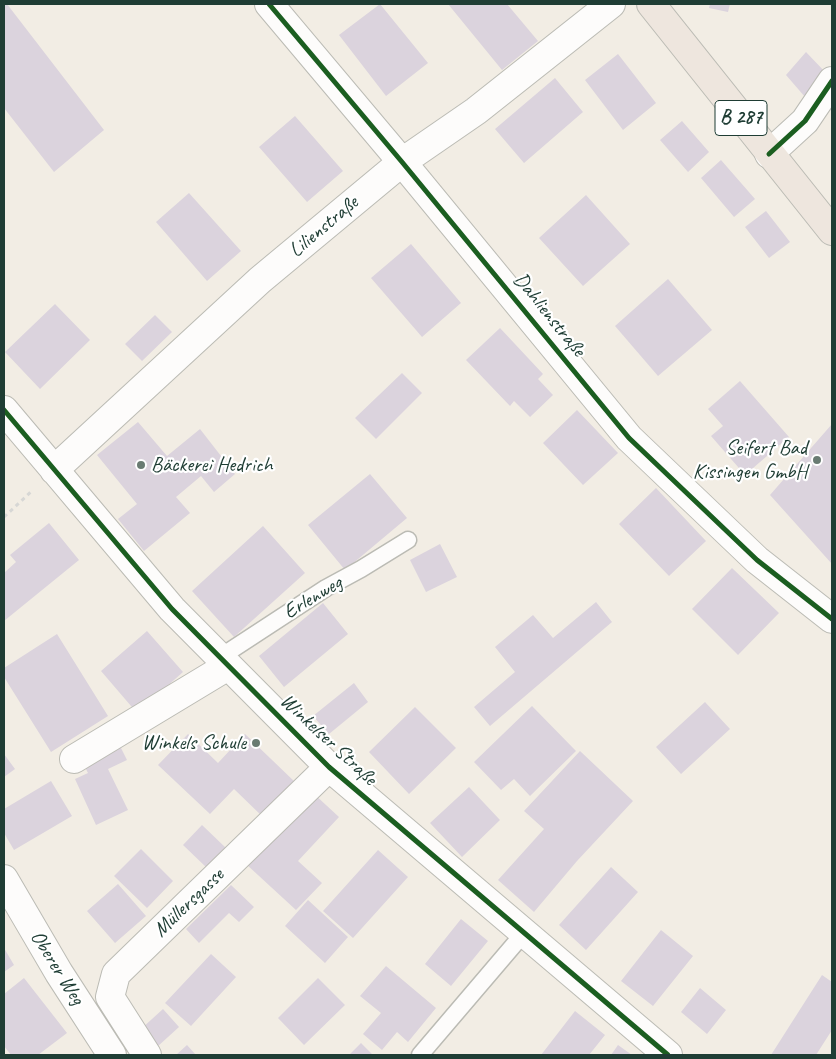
<!DOCTYPE html>
<meta charset="utf-8">
<style>
body{margin:0}
#map{position:relative;width:836px;height:1059px;overflow:hidden;background:#f2ede4;font-family:Caveat,sans-serif}
canvas{display:block}
.frame{position:absolute;inset:0;border:5px solid #1f3d34;pointer-events:none}
</style>
<div id="map">
<canvas width="836" height="1059"></canvas>
<div class="frame"></div>
</div>
<script>
const context = document.querySelector('canvas').getContext('2d');
context.lineJoin = 'round';
function fill(path, color) { context.fillStyle = color; context.fill(path, 'evenodd'); }
function stroke(path, color, width, dash) { context.strokeStyle = color; context.lineWidth = width; context.lineCap = dash ? 'butt' : 'round'; context.setLineDash(dash || []); context.stroke(path); }
function write(font, color, halo, rows, align = 'center') {
  context.font = font + ' Caveat,sans-serif'; context.lineWidth = 4.5; context.setLineDash([]); context.textBaseline = 'middle'; context.strokeStyle = halo; context.fillStyle = color; for (const [text, x, y, turn = 0] of rows) {
    context.save(); context.translate(x, y); context.rotate((+turn || 0) * Math.PI / 180); context.textAlign = isNaN(turn) ? turn : align; if (halo) context.strokeText(text, 0, 0); context.fillText(text, 0, 0); context.restore();
  }
}
fill(new Path2D(`
 M 4,4 L 7,4 L 104,130 L 54,172 L 4,108 Z
 M 380,4 L 428,63 L 386,96 L 339,35 Z
 M 448,4 L 507,4 L 538,41 L 502,70 Z
 M 710,4 L 730,4 L 728,12 L 709,8 Z
 M 806,52 L 826,73 L 805,97 L 786,75 Z
 M 618,54 L 656,103 L 623,130 L 585,80 Z
 M 555,78 L 583,112 L 524,163 L 495,129 Z
 M 295,116 L 343,171 L 307,202 L 259,147 Z
 M 682,121 L 709,152 L 688,172 L 660,140 Z
 M 721,160 L 755,199 L 734,217 L 701,178 Z
 M 189,193 L 241,251 L 207,281 L 156,222 Z
 M 586,195 L 630,244 L 583,286 L 539,238 Z
 M 766,211 L 790,242 L 769,258 L 745,227 Z
 M 411,244 L 461,303 L 422,337 L 371,278 Z
 M 668,279 L 712,330 L 658,376 L 615,326 Z
 M 55,304 L 90,340 L 40,389 L 5,352 Z
 M 155,315 L 172,332 L 142,361 L 125,344 Z
 M 500,328 L 543,374 L 538,379 L 553,395 L 530,417 L 514,401 L 510,406 L 466,360 Z
 M 402,373 L 422,393 L 376,439 L 355,418 Z
 M 740,381 L 789,437 L 745,475 L 711,436 L 723,426 L 708,409 Z
 M 577,410 L 618,453 L 583,485 L 543,443 Z
 M 138,422 L 167,456 L 200,429 L 235,474 L 214,492 L 201,476 L 176,497 L 190,513 L 144,551 L 118,519 L 137,504 L 97,455 Z
 M 832,424 L 832,564 L 770,495 Z
 M 370,474 L 407,518 L 345,570 L 308,525 Z
 M 656,488 L 706,541 L 669,576 L 619,524 Z
 M 49,523 L 79,560 L 4,621 L 4,573 L 16,562 L 10,555 Z
 M 263,526 L 305,573 L 234,637 L 192,591 Z
 M 440,544 L 457,577 L 426,592 L 410,560 Z
 M 732,568 L 779,613 L 738,655 L 692,609 Z
 M 596,602 L 612,622 L 490,726 L 474,707 L 515,672 L 495,647 L 533,615 L 553,638 Z
 M 323,603 L 348,634 L 284,687 L 259,656 Z
 M 147,631 L 183,672 L 137,713 L 101,671 Z
 M 57,634 L 108,716 L 51,752 L 4,677 L 4,668 Z
 M 354,683 L 368,702 L 329,734 L 313,716 Z
 M 705,702 L 730,729 L 681,774 L 656,747 Z
 M 532,706 L 576,751 L 530,796 L 514,779 L 501,790 L 474,762 Z
 M 415,707 L 456,748 L 409,794 L 369,752 Z
 M 188,734 L 218,763 L 245,734 L 296,783 L 264,818 L 234,789 L 210,814 L 158,765 Z
 M 118,742 L 127,760 L 108,769 L 128,810 L 96,825 L 75,779 L 88,773 L 81,759 Z
 M 580,751 L 633,801 L 577,861 L 534,912 L 498,880 L 544,829 L 524,811 Z
 M 4,754 L 15,769 L 4,777 Z
 M 51,781 L 72,816 L 14,850 L 4,833 L 4,809 Z
 M 469,787 L 500,820 L 462,857 L 430,823 Z
 M 313,793 L 339,817 L 298,861 L 322,883 L 296,910 L 246,864 Z
 M 202,825 L 226,848 L 207,868 L 183,845 Z
 M 141,849 L 173,881 L 147,908 L 114,876 Z
 M 378,850 L 408,877 L 353,938 L 323,911 Z
 M 611,867 L 638,892 L 586,950 L 559,925 Z
 M 118,884 L 146,916 L 115,943 L 87,911 Z
 M 231,885 L 254,907 L 239,922 L 229,913 L 199,943 L 186,929 Z
 M 308,900 L 348,937 L 325,963 L 285,926 Z
 M 461,919 L 488,941 L 451,986 L 425,964 Z
 M 661,930 L 693,956 L 653,1006 L 621,981 Z
 M 4,948 L 14,965 L 4,972 Z
 M 211,954 L 236,977 L 191,1026 L 165,1003 Z
 M 386,966 L 436,1008 L 408,1042 L 397,1032 L 382,1050 L 363,1034 L 381,1013 L 360,996 Z
 M 822,975 L 832,982 L 832,1030 L 816,1055 L 771,1055 Z
 M 24,978 L 67,1033 L 38,1055 L 11,1055 L 4,1046 L 4,994 Z
 M 318,978 L 345,1005 L 304,1045 L 278,1018 Z
 M 700,988 L 726,1010 L 707,1034 L 681,1012 Z
 M 163,1009 L 179,1027 L 157,1047 L 141,1029 Z
 M 575,1011 L 605,1035 L 589,1055 L 541,1055 Z
 M 361,1043 L 373,1055 L 349,1055 Z
 M 187,1045 L 196,1055 L 176,1055 Z
 M 618,1045 L 632,1055 L 611,1055 Z`), '#dbd3dd');
const lane = new Path2D(`
 M 219,658 L 326,588 L 361,569 L 408,540
 M 420,1055 L 524,933`);
const street = new Path2D(`
 M 269,4 L 402,162 L 629,438 L 757,560 L 832,619
 M 769,154 L 805,121 L 832,81
 M 4,410 L 172,609 L 329,767 L 668,1055
 M 54,470 L 260,280 L 402,162 L 476,111 L 611,4
 M 74,759 L 228,666
 M 4,879 L 59,973 L 112,1055
 M 147,1055 L 110,997 L 116,974 L 329,767`);
const primary = new Path2D(`
 M 651,4 L 832,231`);
stroke(lane, '#bbbbb4', 19);
stroke(street, '#bbbbb4', 30);
stroke(primary, '#bbbbb4', 30);
stroke(new Path2D(`
 M 4,517 L 33,490`), '#d7d7d5', 3, [4, 4]);
stroke(lane, '#fdfcfb', 16);
stroke(street, '#fdfcfb', 28);
stroke(primary, '#eee6de', 28);
stroke(new Path2D(`
 M 269,4 L 402,162 L 629,438 L 757,560 L 832,619
 M 769,154 L 805,121 L 832,81
 M 4,410 L 172,609 L 329,767 L 668,1055`), '#1b5e20', 5);
for (const [x, y, r, color] of [
 [817,460,5,"#697b72"],
 [141,465,5,"#697b72"],
 [256,743,5,"#697b72"]
]) { const dot = new Path2D(); dot.arc(x, y, r, 0, 2 * Math.PI); context.fillStyle = color; context.fill(dot); stroke(dot, '#fff', 2); }
for (const [x, y, w] of [
 [741,118,52]
]) { const box = new Path2D(); box.roundRect(x - w / 2, y - 17.5, w, 35, 4); context.fillStyle = '#fff'; context.fill(box); stroke(box, '#1f3d34', 1); }
write('bold 20px', '#1f3d34', null, [
 ["B 287",741,118]
]);
write('21px', '#1f3d34', '#fff', [
 ["Lilienstraße",324,227,-40],
 ["Dahlienstraße",549,315,51],
 ["Erlenweg",313,598,-31],
 ["Winkelser Straße",328,740,43],
 ["Müllersgasse",189,903,-44],
 ["Oberer Weg",57,968,58]
]);
write('21px', '#1f3d34', '#fff', [
 ["Seifert Bad",807,448],
 ["Kissingen GmbH",807,472],
 ["Bäckerei Hedrich",151,465,"left"],
 ["Winkels Schule",246,743]
], 'right');
</script>
